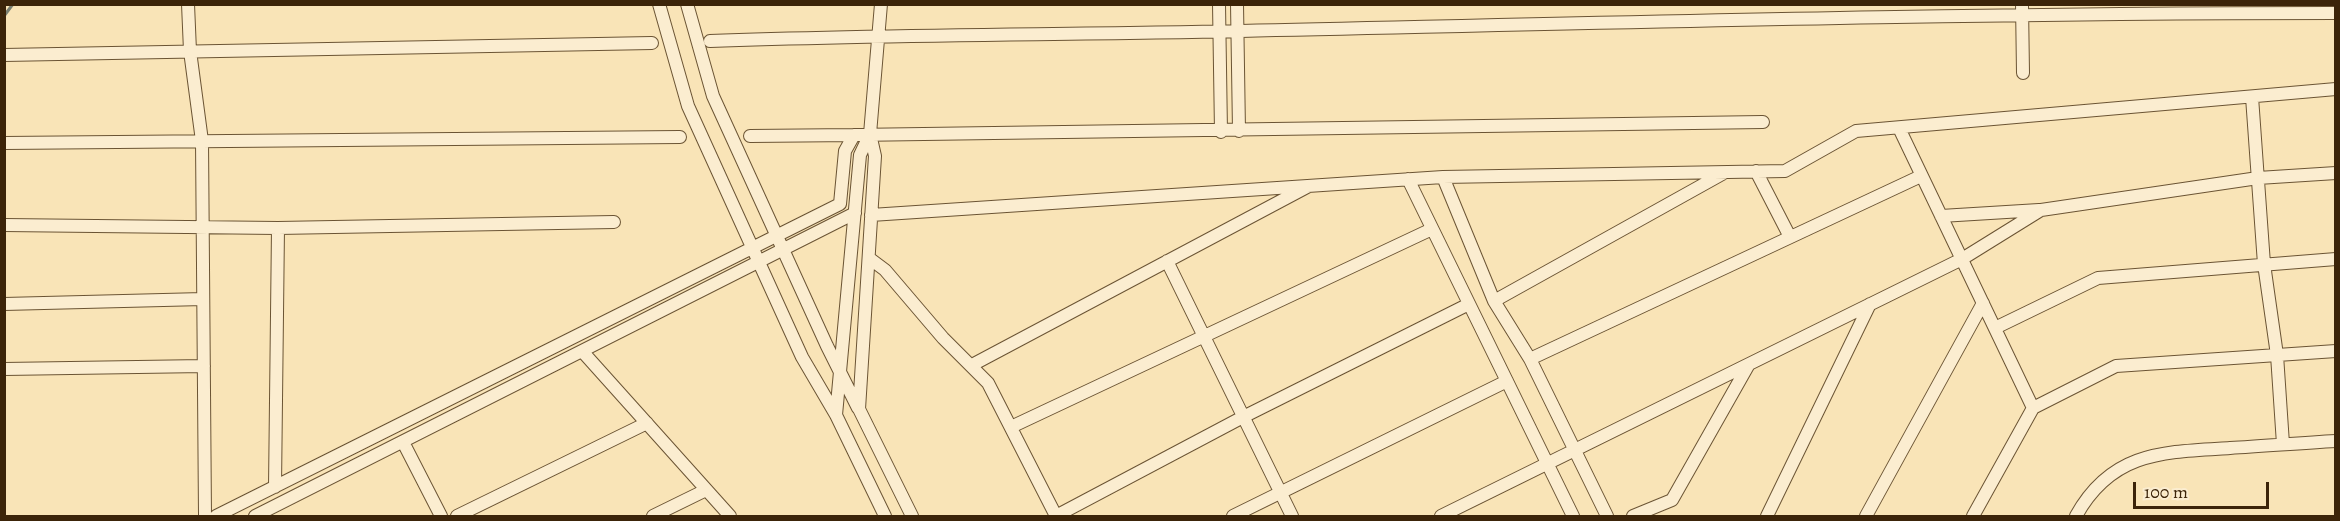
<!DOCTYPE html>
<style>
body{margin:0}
#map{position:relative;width:2340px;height:521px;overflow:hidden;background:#f9e4b7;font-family:Alegreya,serif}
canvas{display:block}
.frame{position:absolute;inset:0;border:6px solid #3c2409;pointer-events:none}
.scale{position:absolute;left:2133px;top:482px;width:136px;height:27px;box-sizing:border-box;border:3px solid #3c2409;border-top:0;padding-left:8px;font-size:18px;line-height:21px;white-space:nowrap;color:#3c2409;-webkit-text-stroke:4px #fbedd0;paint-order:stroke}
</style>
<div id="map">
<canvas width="2340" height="521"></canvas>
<div class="frame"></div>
<div class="scale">100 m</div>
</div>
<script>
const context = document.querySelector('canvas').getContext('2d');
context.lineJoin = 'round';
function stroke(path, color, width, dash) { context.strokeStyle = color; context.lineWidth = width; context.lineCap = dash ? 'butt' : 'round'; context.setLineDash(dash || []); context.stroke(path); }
stroke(new Path2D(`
 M 4,16 L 13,4`), '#797f72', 3);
const minor = new Path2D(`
 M 188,4 L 190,51 L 202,141 L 205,516
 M 659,4 L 688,106 L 802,357 L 836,415
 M 687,4 L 713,96 L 827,346 L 858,408
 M 881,4 L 870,134 L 875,156 L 859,409 L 912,516
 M 1219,4 L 1221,132
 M 1237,4 L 1239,131
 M 2022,4 L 2023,73
 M 710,41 C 887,34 1064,35 1241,31 C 1606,23 1970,13 2336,13
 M 4,55 L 652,43
 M 2252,97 L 2264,264 L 2277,355 L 2283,444
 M 1899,128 L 2033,408
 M 870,134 L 860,155 L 836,415 L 885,516
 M 750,136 L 854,135
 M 4,143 L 680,137
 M 1756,171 L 1790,237
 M 1443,177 L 1494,301 L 1530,359 L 1607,516
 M 1408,179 L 1573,516
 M 871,215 L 1443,177 L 1785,171 L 1856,131 L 2336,89
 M 1941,216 L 2039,210
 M 4,225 L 278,228 L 614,222
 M 869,258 L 885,270 L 943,338 L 988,383 L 1056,516
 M 1167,261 L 1292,516
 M 1494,301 L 1724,173
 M 4,304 L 203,299
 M 1995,328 L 2098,278 L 2336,259
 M 582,351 L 730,516
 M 1530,359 L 1921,176
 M 972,365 L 1307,187
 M 4,369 L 204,366
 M 1011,427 L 1432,229
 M 403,442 L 441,516
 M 275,487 L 278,228
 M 216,516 L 840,204 L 845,151 L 854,135 L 1763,122
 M 255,516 L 855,213
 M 457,516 L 647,423
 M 653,516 L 706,490
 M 1056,516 L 1243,417 L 1469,304
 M 1233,516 L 1507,381
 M 1441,516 L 1962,259 L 2041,210 L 2258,178 L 2336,173
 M 1633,516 L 1672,500 L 1749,364
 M 1767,516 L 1870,304
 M 1866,516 L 1983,303
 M 1973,516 L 2033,408 L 2116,366 L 2336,351
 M 2076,516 C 2112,451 2164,452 2230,448 C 2265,446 2300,443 2336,441`);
stroke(minor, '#6b5434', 14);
stroke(minor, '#fbedd0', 12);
</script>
